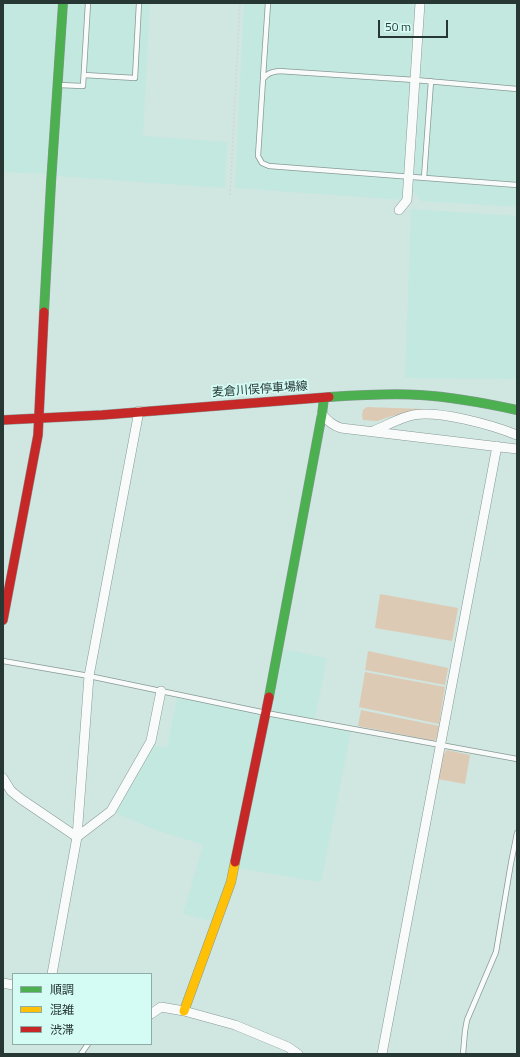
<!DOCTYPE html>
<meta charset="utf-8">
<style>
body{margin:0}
#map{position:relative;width:520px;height:1057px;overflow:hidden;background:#d0e6e1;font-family:"Titillium Web","Noto Sans JP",sans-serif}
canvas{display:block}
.frame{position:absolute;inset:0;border:4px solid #273734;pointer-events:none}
.legend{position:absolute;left:12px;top:973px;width:140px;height:72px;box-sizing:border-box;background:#d4fcf4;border:1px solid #8fada7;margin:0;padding:5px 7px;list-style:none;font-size:12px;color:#273734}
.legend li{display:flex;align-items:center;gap:8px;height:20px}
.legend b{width:20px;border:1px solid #8fada7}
.scale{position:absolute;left:378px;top:20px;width:70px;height:18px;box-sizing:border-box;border:2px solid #273734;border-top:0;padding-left:5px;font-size:12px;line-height:14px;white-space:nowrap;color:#273734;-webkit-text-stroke:3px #d4fcf4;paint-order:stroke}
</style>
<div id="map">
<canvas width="520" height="1057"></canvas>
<div class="frame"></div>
<ul class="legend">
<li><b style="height:5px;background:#4caf50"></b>順調</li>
<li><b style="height:5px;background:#ffc107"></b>混雑</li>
<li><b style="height:5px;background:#c62828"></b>渋滞</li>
</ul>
<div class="scale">50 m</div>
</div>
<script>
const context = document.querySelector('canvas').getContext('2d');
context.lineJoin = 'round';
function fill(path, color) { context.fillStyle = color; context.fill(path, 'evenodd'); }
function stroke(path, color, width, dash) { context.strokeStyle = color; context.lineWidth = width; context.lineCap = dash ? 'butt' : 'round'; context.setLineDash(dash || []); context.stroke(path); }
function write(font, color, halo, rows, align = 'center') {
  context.font = font + ' "Titillium Web","Noto Sans JP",sans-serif'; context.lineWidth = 3.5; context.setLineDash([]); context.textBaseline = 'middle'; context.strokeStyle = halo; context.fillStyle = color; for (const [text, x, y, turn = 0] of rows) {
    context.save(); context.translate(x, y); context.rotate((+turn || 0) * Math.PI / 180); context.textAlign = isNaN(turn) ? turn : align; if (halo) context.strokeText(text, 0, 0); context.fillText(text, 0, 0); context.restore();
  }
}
fill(new Path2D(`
 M 3,3 L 58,3 L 46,174 L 3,172 Z
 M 68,3 L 150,3 L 143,136 L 227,142 L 225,188 L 57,176 Z
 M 244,3 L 417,3 L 404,200 L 235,188 Z
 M 425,3 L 517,3 L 517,207 L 421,201 L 413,191 Z
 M 411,209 L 517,216 L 517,375 L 516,379 L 405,378 Z
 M 284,649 L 327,658 L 314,724 L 351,731 L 321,882 L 232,867 L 214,922 L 183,914 L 203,845 L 156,830 L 115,813 L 152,745 L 167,748 L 177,698 L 271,715 Z`), '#c3e8e0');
fill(new Path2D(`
 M 367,407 L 423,409 L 417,411 L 392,416 L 377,421 L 363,420 L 362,416 L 363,410 Z
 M 380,594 L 458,608 L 452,641 L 375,628 Z
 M 368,651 L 448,668 L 445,685 L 365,670 Z
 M 365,672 L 445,687 L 439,724 L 359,707 Z
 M 361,710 L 439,726 L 437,738 L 434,741 L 358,726 Z
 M 447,750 L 470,755 L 465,784 L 438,779 L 443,755 Z`), '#ddcab4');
const lane = new Path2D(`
 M 84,75 L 135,78 L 139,3
 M 263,77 L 268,3
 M 59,85 L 83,86 L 88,3
 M 517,89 L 415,80 L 279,71 C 272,72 267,73 263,79 L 258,156 L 262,163 L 269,166 L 517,185
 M 424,178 L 431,81
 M 3,661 L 89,676 L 266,713 L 517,759
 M 81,1054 L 88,1044
 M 463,1054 L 465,1031 L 467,1020 L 496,952 L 511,863 L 517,833`);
const street = new Path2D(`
 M 399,210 L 407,200 L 420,3
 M 322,414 C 328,421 332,425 341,428 L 517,449
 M 373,431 C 386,426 399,418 413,415 C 439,410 492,425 517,435
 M 3,778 L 11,791 L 21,799 L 77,837 L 111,811 L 151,741 L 161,691
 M 52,974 L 77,837 L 89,676 L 139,411
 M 3,983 L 13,985
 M 151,1014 L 161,1007 L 184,1011 L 235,1025 L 288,1047 L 298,1054
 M 382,1054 C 421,851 458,649 497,446`);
const fast = new Path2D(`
 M 44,312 L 51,183 L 63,3
 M 329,397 C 359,395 390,393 420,395 C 453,397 485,403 517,410
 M 269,697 L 322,414 L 324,398`);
const slow = new Path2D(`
 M 184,1011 L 231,882 L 235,862`);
const jam = new Path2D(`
 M 3,420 L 102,415 L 329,397
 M 3,620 L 38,435 L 44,312
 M 235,862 L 269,697`);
stroke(lane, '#889a96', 6);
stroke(street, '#889a96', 10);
stroke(fast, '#889a96', 10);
stroke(slow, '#889a96', 10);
stroke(jam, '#889a96', 10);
stroke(new Path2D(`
 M 230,195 L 240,3`), '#d2d8d7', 1.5, [2, 2]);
stroke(lane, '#f8fbfa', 4.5);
stroke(street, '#f8fbfa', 9);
stroke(fast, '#4caf50', 9);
stroke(slow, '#ffc107', 9);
stroke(jam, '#c62828', 9);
write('12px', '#273734', '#d4fcf4', [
 ["麦倉川俣停車場線",260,390,-4]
]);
</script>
